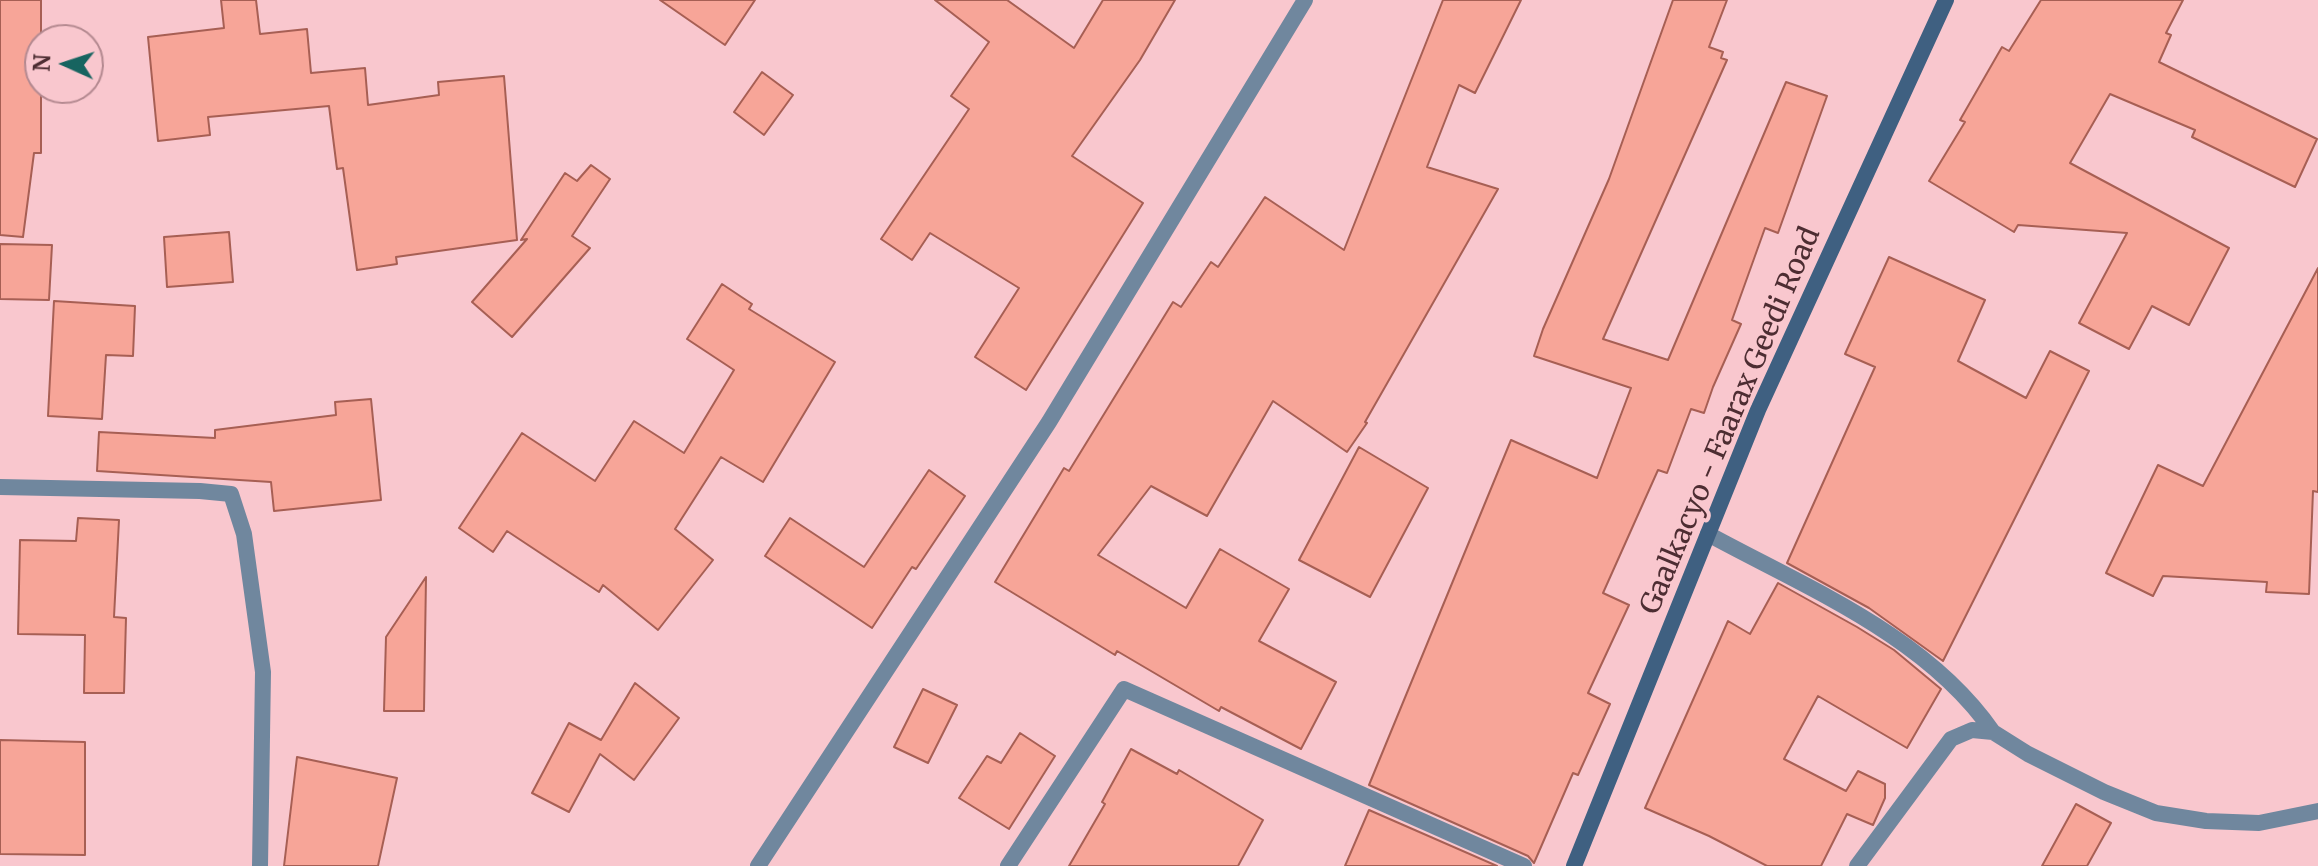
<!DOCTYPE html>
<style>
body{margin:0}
#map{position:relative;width:2318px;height:866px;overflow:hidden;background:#f9c7ce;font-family:Merriweather,serif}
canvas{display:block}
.north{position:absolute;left:24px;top:24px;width:80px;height:80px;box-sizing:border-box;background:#f9c7ce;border:2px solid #b48990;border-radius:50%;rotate:273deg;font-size:22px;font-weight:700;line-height:32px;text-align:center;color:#4d2d32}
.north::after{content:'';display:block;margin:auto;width:28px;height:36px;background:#176460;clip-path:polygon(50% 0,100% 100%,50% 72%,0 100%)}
</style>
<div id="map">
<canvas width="2318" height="866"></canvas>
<div class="north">N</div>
</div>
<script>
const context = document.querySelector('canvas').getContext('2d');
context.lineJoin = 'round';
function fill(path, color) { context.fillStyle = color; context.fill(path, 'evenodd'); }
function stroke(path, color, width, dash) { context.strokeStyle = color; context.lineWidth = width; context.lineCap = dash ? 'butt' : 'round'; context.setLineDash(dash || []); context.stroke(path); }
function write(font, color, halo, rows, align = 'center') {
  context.font = font + ' Merriweather,serif'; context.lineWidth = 8; context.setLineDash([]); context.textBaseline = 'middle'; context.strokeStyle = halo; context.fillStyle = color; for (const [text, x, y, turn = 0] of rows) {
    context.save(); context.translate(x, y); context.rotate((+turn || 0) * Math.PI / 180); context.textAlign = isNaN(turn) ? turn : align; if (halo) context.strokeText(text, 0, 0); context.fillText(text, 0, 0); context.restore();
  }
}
const building = new Path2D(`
 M 0,0 L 41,0 L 41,153 L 34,153 L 23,237 L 0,235 Z
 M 221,0 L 256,0 L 260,34 L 307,29 L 311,73 L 365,68 L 368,105 L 439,95 L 438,82 L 504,76 L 517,240 L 396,257 L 397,264 L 357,270 L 343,168 L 337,169 L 329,106 L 208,117 L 210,135 L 158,141 L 148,37 L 224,28 Z
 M 660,0 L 755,0 L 725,45 Z
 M 935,0 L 1007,0 L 1074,48 L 1103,0 L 1175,0 L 1140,60 L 1072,156 L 1143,203 L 1026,390 L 975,357 L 1019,288 L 930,233 L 912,260 L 881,239 L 969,109 L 951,96 L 989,42 Z
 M 1443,0 L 1521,0 L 1475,93 L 1459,85 L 1427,167 L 1498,189 L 1365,422 L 1367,423 L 1347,452 L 1273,401 L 1207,516 L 1151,486 L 1098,555 L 1186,608 L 1220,549 L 1289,589 L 1259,641 L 1336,682 L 1301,749 L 1221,707 L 1219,711 L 1117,651 L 1115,655 L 995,582 L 1064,468 L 1069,471 L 1173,302 L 1181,307 L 1211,262 L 1218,267 L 1265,197 L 1344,250 Z
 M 1673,0 L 1727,0 L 1709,47 L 1723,52 L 1721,58 L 1727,60 L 1603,339 L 1668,360 L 1786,82 L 1827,96 L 1778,233 L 1765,228 L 1732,320 L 1741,324 L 1713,387 L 1704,413 L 1691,409 L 1667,473 L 1658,470 L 1603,593 L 1629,605 L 1588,693 L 1610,704 L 1578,775 L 1573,773 L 1534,863 L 1528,856 L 1369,785 L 1511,440 L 1597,478 L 1631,388 L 1534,356 L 1543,329 L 1609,179 Z
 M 2041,0 L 2183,0 L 2166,33 L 2171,35 L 2159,62 L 2317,139 L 2295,187 L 2192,137 L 2195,130 L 2110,94 L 2070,163 L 2229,248 L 2189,325 L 2152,306 L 2129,349 L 2079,323 L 2127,233 L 2018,225 L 2014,232 L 1929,181 L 1965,122 L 1960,120 L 2002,47 L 2009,51 Z
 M 762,72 L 793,95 L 764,135 L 734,112 Z
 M 591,165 L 610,179 L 572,236 L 590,248 L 512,337 L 472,302 L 527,239 L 521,240 L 565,173 L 577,181 Z
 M 229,232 L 233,282 L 167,287 L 164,237 Z
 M 0,244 L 52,245 L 49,300 L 0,299 Z
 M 1889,257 L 1985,300 L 1958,361 L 2026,398 L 2050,351 L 2089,371 L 1943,661 L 1869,608 L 1787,563 L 1875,367 L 1845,354 Z
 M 2318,268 L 2318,492 L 2313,491 L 2309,594 L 2266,592 L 2267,582 L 2163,576 L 2153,596 L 2106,573 L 2158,465 L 2203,486 Z
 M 722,284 L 752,304 L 749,309 L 835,362 L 763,482 L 721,457 L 675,529 L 713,560 L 658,630 L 603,585 L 599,592 L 507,531 L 493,552 L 459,528 L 522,433 L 595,481 L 634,421 L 684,453 L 734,370 L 687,339 Z
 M 54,301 L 135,306 L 133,356 L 106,355 L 102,419 L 48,416 Z
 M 371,399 L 381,500 L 274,511 L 271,482 L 97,471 L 99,432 L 215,438 L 215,430 L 336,415 L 335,402 Z
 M 1359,447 L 1428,488 L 1370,597 L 1299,560 Z
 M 929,470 L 965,496 L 916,569 L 912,567 L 872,628 L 765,556 L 790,518 L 864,567 Z
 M 78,518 L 119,520 L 114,617 L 126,618 L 124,693 L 84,693 L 85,635 L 18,634 L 20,540 L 76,541 Z
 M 426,577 L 424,711 L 384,711 L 386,637 Z
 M 1778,583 L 1857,627 L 1894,650 L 1941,689 L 1907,748 L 1818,696 L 1784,759 L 1846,791 L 1858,771 L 1885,784 L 1885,798 L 1873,825 L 1847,814 L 1821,866 L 1767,866 L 1709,836 L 1645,808 L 1728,621 L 1750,634 Z
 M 635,683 L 679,718 L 634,780 L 600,754 L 569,812 L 532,793 L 569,723 L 601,740 Z
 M 923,689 L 957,705 L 928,763 L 894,747 Z
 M 1020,733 L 1055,756 L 1009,829 L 959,798 L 987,756 L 1001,763 Z
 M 0,740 L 85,742 L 85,855 L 0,854 Z
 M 1131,749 L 1177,774 L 1179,770 L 1263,820 L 1238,866 L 1069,866 L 1105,804 L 1102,802 Z
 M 297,757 L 397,778 L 378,866 L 284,866 Z
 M 2076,804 L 2111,823 L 2087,866 L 2042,866 Z
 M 1369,810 L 1497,866 L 1345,866 Z`);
fill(building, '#f7a598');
stroke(building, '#a75f54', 2);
stroke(new Path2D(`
 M 0,487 L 200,491 L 231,494 L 244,534 L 263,672 L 260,866
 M 1708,534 C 1807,588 1927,636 1993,732
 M 758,866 L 1049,422 L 1305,0
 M 1008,866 L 1124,689 L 1524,866
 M 1857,866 L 1951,739 L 1972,730 L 1993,732 L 2028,754 L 2104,792 L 2156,813 L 2206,821 L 2259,823 L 2318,811`), '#70879e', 16);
stroke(new Path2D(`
 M 1574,866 L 1758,410 L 1946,0`), '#3f6081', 16);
write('28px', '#4d2d32', '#f9c7ce', [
 ["Gaalkacyo - Faarax Geedi Road",1731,421,-67]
]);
</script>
